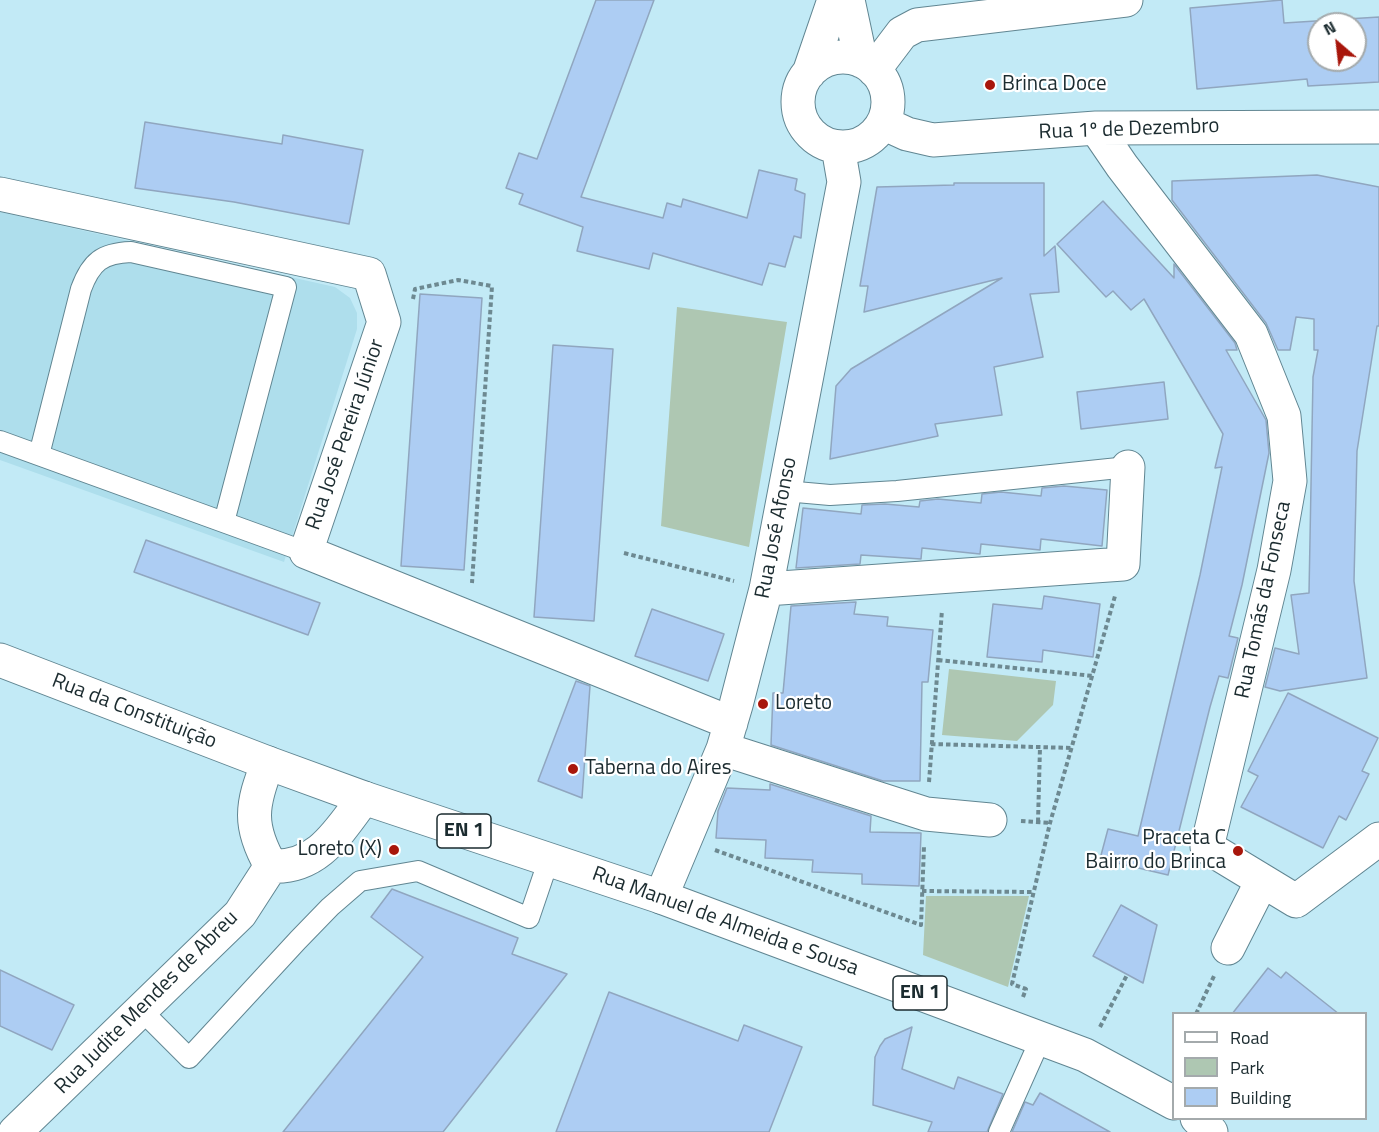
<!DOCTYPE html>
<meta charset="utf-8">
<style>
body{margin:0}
#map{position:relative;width:1379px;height:1132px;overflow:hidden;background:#c2eaf6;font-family:"Titillium Web",sans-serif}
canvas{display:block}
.legend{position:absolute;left:1172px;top:1012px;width:195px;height:108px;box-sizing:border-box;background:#fff;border:2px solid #a4aaac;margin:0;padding:8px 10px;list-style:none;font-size:18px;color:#1b2b2f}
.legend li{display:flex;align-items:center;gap:12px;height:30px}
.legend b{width:30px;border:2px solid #a4aaac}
.north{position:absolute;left:1307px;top:12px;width:60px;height:60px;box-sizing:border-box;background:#fff;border:2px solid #a4aaac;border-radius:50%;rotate:332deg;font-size:16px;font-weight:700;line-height:24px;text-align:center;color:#1b2b2f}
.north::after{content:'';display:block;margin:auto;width:21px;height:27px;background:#a8160b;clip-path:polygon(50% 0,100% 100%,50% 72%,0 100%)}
</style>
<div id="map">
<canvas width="1379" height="1132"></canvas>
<ul class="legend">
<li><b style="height:8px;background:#fff"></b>Road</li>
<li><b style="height:16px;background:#aec7b2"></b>Park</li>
<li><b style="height:16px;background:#adcdf3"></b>Building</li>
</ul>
<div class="north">N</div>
</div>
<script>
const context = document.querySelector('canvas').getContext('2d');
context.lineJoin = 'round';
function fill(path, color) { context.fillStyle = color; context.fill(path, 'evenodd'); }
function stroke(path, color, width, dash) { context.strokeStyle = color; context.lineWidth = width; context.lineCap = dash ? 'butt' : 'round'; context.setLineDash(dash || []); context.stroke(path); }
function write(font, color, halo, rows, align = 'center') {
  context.font = font + ' "Titillium Web",sans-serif'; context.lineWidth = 4.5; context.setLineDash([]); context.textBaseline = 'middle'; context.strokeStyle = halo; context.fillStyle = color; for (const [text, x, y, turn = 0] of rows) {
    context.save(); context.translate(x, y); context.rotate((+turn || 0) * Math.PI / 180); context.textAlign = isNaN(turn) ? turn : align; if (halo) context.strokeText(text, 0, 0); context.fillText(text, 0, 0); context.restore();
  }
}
fill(new Path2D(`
 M 0,212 L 335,287 L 350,298 L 357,313 L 357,329 L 284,562 L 0,460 Z`), '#aedeec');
fill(new Path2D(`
 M 677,307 L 787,322 L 749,547 L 661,526 Z
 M 949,669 L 1056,681 L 1053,705 L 1017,741 L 942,735 Z
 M 926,896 L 1029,896 L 1008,987 L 923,955 Z`), '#aec7b2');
const building = new Path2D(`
 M 596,0 L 654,0 L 581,197 L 663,218 L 667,203 L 681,207 L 683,199 L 747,218 L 759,170 L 797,179 L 795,190 L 805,194 L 801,238 L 794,236 L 785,267 L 769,263 L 762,285 L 653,253 L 649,269 L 577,251 L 583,227 L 519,204 L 523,194 L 506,188 L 519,153 L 537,159 Z
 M 1282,0 L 1284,23 L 1379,17 L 1379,82 L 1308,86 L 1307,79 L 1197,89 L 1190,8 ZM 1319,24 L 1355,24 L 1355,60 L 1319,60 Z
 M 145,122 L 282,144 L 283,135 L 363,150 L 349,224 L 234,202 L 135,188 Z
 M 1317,175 L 1379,187 L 1379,326 L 1377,326 L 1357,451 L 1354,581 L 1367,678 L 1280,691 L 1265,687 L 1275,648 L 1299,654 L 1291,595 L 1309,593 L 1313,377 L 1318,350 L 1314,350 L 1314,319 L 1296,317 L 1290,350 L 1278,350 L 1266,323 L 1172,200 L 1172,181 Z
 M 954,183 L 1044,183 L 1044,256 L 1055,246 L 1059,292 L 1030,294 L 1043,357 L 994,367 L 1002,415 L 935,424 L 938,436 L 830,459 L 836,386 L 851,369 L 1002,278 L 864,312 L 868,286 L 860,286 L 877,187 L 954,185 Z
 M 1103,201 L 1174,278 L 1174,264 L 1235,343 L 1237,350 L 1226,350 L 1266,420 L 1269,453 L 1242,585 L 1229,636 L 1238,638 L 1228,678 L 1219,676 L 1210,707 L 1168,875 L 1100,859 L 1108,829 L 1138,836 L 1200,575 L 1222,467 L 1215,468 L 1223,434 L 1144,299 L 1131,310 L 1113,291 L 1106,297 L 1057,244 Z
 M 420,294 L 482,298 L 464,570 L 401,566 Z
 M 553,345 L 613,349 L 594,621 L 534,617 Z
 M 1164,382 L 1168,419 L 1081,429 L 1077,392 Z
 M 1064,486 L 1107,490 L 1102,546 L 1041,539 L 1040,550 L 981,544 L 980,554 L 922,548 L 921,559 L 861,555 L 860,564 L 796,568 L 803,508 L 861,514 L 862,505 L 885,504 L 919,507 L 920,501 L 938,499 L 981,503 L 982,494 L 1001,492 L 1041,496 L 1042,488 Z
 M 146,540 L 320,603 L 308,635 L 134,572 Z
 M 1044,596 L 1100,604 L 1093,657 L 1043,650 L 1042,662 L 987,657 L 993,604 L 1042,609 Z
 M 856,602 L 854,614 L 888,617 L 887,626 L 933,630 L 928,682 L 922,682 L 920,781 L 883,781 L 771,745 L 773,693 L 783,693 L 791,606 Z
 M 652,609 L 724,634 L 708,681 L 635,656 Z
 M 576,681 L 590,686 L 582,798 L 538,781 Z
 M 1288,693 L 1378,738 L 1362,771 L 1369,774 L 1346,820 L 1339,816 L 1323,848 L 1241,807 L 1258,776 L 1248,771 Z
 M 770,784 L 871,816 L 870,832 L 921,833 L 919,886 L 862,884 L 862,874 L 812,872 L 813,860 L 765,858 L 766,840 L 716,838 L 718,811 L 727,788 L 770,790 Z
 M 392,889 L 518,938 L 512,954 L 567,974 L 443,1132 L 283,1132 L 423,957 L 371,917 Z
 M 1121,905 L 1157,925 L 1143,983 L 1093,956 Z
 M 1268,968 L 1281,978 L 1286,972 L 1339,1014 L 1232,1014 Z
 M 0,970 L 74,1005 L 52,1050 L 0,1026 Z
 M 609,992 L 738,1041 L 744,1025 L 802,1047 L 769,1132 L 556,1132 Z
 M 912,1027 L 902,1069 L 954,1089 L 958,1077 L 1003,1094 L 987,1132 L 928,1132 L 932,1122 L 873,1105 L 875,1057 L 880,1046 L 885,1039 Z
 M 1040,1093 L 1110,1132 L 1012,1132 L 1025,1102 L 1033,1105 Z`);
fill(building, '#adcdf3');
stroke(building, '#90a6bf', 1.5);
const service = new Path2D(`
 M 0,441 L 306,552
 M 39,455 L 81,289 C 91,262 102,253 131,252 L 286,287 L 224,522
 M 785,491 L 830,495 L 897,491 L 1128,467
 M 141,1010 L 189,1058 L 298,940 L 330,907 L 360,881 L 418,871 L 529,918 L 549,859
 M 999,1132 L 1041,1038`);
const minor = new Path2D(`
 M 848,0 L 861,61
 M798 102a45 45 0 1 1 90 0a45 45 0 1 1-90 0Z
 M 874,70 L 902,33 L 917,25 L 1126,0
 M 809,73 L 834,0
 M 883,123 L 907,134 L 933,140 L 1096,128 L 1379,127
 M 1096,128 L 1122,166 L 1251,334 L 1284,416 L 1290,481 L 1274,570 L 1207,847 L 1296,901 L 1379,839
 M 0,194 L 369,274 L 384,322 L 306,552 L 731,723
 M 766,589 L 1123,564 L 1128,467
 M 723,749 L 926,814 L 990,820
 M 268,763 C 251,805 248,826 271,866
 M 271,866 C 318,869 339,831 364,798
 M 661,897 L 723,749 L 736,705 L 766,589 L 844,182 L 838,147
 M 1228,948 L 1262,881
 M 15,1132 L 240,914 L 271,866`);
const primary = new Path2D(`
 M 0,660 L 268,763 L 364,798 L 661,897 L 1085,1055 L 1174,1103
 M 1197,1118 L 1211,1132`);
stroke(service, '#618692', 22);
stroke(minor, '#618692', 35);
stroke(primary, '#618692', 35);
stroke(new Path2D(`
 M 413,299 L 415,289 L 458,280 L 492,286 L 472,583
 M 624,553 L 734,581
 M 938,660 L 1093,676
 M 931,744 L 1072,748
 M 929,782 L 942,610
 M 1021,821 L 1050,823
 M 1038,822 L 1040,747
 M 715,850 L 921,925 L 924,846
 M 922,891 L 1032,892
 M 1023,997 L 1026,989 L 1012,984 L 1050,823 L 1115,596
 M 1196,1014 L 1214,976
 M 1100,1027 L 1127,975`), '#6d8991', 4, [4.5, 3]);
stroke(service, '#fff', 20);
stroke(minor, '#fff', 33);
stroke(primary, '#fff', 33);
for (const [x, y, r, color] of [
 [990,85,6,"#a8160b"],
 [763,704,6,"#a8160b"],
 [573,769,6,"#a8160b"],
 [394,850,6,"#a8160b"],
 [1238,851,6,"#a8160b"]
]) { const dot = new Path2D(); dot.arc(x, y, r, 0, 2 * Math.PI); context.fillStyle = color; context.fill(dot); stroke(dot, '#fff', 2); }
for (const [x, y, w] of [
 [464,831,54],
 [920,993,54]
]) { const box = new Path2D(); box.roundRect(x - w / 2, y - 17, w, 34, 4.5); context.fillStyle = '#fff'; context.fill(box); stroke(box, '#1b2b2f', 1.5); }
write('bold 20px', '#1b2b2f', null, [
 ["EN 1",464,831],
 ["EN 1",920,993]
]);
write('21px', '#1b2b2f', '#fff', [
 ["Brinca Doce",1002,85],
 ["Loreto",775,704],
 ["Taberna do Aires",585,769],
 ["Praceta C",1226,839,"right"],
 ["Bairro do Brinca",1226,863,"right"],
 ["Loreto (X)",382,850,"right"]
], 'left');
write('21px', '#1b2b2f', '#fff', [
 ["Rua 1º de Dezembro",1129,130,-2],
 ["Rua José Pereira Júnior",346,435,-71],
 ["Rua José Afonso",777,528,-79],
 ["Rua Tomás da Fonseca",1264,600,-78],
 ["Rua da Constituição",134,712,21],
 ["Rua Manuel de Almeida e Sousa",725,922,20],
 ["Rua Judite Mendes de Abreu",147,1003,-45]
]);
</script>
